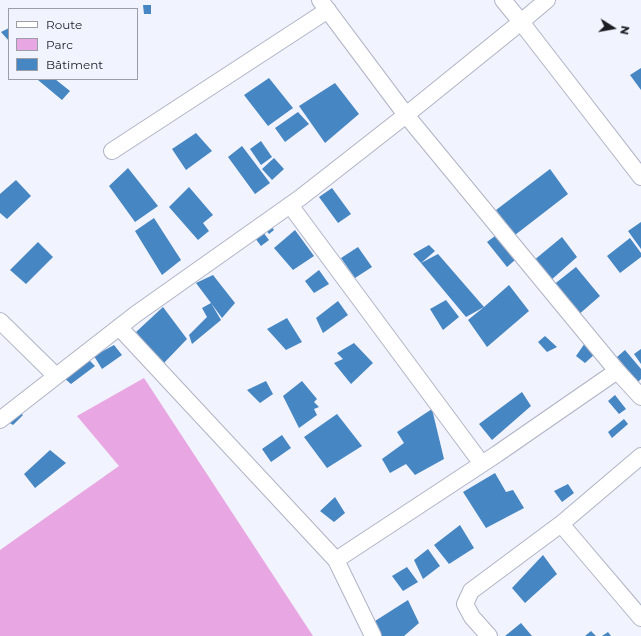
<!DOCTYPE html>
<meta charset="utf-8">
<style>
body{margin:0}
#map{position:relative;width:641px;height:636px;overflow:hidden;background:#f1f3ff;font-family:Montserrat,sans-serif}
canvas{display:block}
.legend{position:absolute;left:8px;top:8px;width:130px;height:72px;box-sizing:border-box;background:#f1f3ff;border:1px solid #9b9da7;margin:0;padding:5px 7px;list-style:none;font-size:12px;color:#1b1d23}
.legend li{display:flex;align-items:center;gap:8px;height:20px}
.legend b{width:20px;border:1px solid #9b9da7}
.north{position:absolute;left:593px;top:8px;width:40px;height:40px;-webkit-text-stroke:3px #f1f3ff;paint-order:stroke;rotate:101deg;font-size:11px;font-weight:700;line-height:16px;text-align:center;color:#1b1d23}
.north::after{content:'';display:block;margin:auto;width:14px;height:18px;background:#1b1d23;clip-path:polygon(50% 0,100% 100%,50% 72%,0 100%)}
</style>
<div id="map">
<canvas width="641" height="636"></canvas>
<ul class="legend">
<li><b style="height:5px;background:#fff"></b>Route</li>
<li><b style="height:11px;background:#e8a6e2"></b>Parc</li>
<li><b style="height:11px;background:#4686c2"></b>Bâtiment</li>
</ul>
<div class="north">N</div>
</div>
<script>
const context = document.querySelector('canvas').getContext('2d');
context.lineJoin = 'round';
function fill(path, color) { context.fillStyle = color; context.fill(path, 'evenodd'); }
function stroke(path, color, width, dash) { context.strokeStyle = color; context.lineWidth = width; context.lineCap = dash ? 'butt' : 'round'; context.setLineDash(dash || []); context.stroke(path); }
fill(new Path2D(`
 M 144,378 L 313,636 L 0,636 L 0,550 L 119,466 L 77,416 Z`), '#e8a6e2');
fill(new Path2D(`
 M 143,5 L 151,5 L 151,14 L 144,14 Z
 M 9,28 L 9,41 L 1,32 Z
 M 641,68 L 641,90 L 630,75 Z
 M 269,78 L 293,108 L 268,126 L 244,95 Z
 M 40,79 L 55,79 L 70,91 L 62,100 L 38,80 Z
 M 335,83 L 359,114 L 325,143 L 299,106 Z
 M 298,112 L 309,124 L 285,142 L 275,128 Z
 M 196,133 L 212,151 L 186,170 L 172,149 Z
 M 261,141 L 272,157 L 261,165 L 250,149 Z
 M 242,146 L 270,183 L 255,194 L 228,157 Z
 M 274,158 L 284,169 L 272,180 L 262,169 Z
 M 128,168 L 158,206 L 135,222 L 109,186 Z
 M 550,169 L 568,194 L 515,235 L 496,210 Z
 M 16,180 L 31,196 L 7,219 L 0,213 L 0,194 Z
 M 189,187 L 213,215 L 203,223 L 209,231 L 198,240 L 169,207 Z
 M 332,188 L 351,214 L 338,223 L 319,197 Z
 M 154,218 L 181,260 L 162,275 L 135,231 Z
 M 641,222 L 641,249 L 628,231 Z
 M 271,226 L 274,230 L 269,234 L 266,230 Z
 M 295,230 L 314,256 L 293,270 L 274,248 Z
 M 263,232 L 269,240 L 261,246 L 255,238 Z
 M 495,236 L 515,260 L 507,267 L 487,242 Z
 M 562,237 L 577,257 L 550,281 L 533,261 Z
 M 630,238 L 641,253 L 641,257 L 620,273 L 607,256 Z
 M 38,242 L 53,257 L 26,284 L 10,270 Z
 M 429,245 L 435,251 L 421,263 L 413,254 Z
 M 358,247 L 372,267 L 355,278 L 341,258 Z
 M 438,254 L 484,307 L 509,285 L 529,311 L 487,347 L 468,320 L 484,307 L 466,317 L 421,263 Z
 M 576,267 L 600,296 L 577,316 L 552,286 Z
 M 319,270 L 329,284 L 314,293 L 305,281 Z
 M 213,275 L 235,303 L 222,318 L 211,303 L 221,320 L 192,344 L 189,335 L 207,317 L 202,308 L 211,303 L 196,283 Z
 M 446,300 L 459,317 L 443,330 L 430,309 Z
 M 338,301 L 348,315 L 323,333 L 316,318 Z
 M 163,307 L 187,339 L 163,364 L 136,332 Z
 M 287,318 L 302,342 L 286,350 L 267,329 Z
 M 545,336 L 557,347 L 547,352 L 538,342 Z
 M 354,343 L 373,363 L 351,384 L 334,363 L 343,359 L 337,353 Z
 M 585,343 L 596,353 L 585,363 L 576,356 Z
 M 114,345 L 122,355 L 102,369 L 94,356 Z
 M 641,349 L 641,364 L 634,354 Z
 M 625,350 L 641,369 L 641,379 L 638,382 L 617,357 Z
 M 89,360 L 95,366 L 71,384 L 64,378 Z
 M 266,381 L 273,394 L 260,403 L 247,390 Z
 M 302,381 L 317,399 L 314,402 L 319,407 L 314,409 L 317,415 L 299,428 L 283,396 Z
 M 522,392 L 531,406 L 492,440 L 479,424 Z
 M 615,395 L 626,409 L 619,414 L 608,401 Z
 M 15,408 L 23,415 L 13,425 L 5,420 Z
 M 432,409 L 444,459 L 415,475 L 406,464 L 390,473 L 382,459 L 404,443 L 397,432 Z
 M 337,414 L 362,446 L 327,468 L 304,437 Z
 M 624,419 L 628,424 L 612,438 L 608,432 Z
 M 282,435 L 291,448 L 271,462 L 262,449 Z
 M 50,450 L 66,463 L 35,488 L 24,474 Z
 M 495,473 L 506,492 L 513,490 L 524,508 L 486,528 L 463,492 Z
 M 568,484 L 574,493 L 562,502 L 554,491 Z
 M 335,497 L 345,513 L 334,522 L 320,511 Z
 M 460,525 L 474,548 L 449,564 L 434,545 Z
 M 428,549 L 440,566 L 423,579 L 414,560 Z
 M 543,555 L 557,574 L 525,603 L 512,588 Z
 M 407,567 L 418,582 L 403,591 L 392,576 Z
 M 408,600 L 419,623 L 404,636 L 382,636 L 375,621 Z
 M 521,623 L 532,636 L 505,636 Z
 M 591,631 L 596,636 L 585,636 Z
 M 608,632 L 611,636 L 602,636 Z`), '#4686c2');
const street = new Path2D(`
 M 320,0 L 406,115 L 617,371 L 641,397
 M 503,0 L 521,22 L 641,177
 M 112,151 L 328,10
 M 290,205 L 482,464
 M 0,321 L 56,376
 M 119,327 L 336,560 L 373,636
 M 0,420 L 136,314 L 300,198 L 406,115 L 521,22 L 547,0
 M 561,524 L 641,618
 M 336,560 L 497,454 L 617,371
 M 489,636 L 472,617 L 465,604 L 471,591 L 561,524 L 641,456`);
stroke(street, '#afb3c5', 18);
stroke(street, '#fff', 16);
</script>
